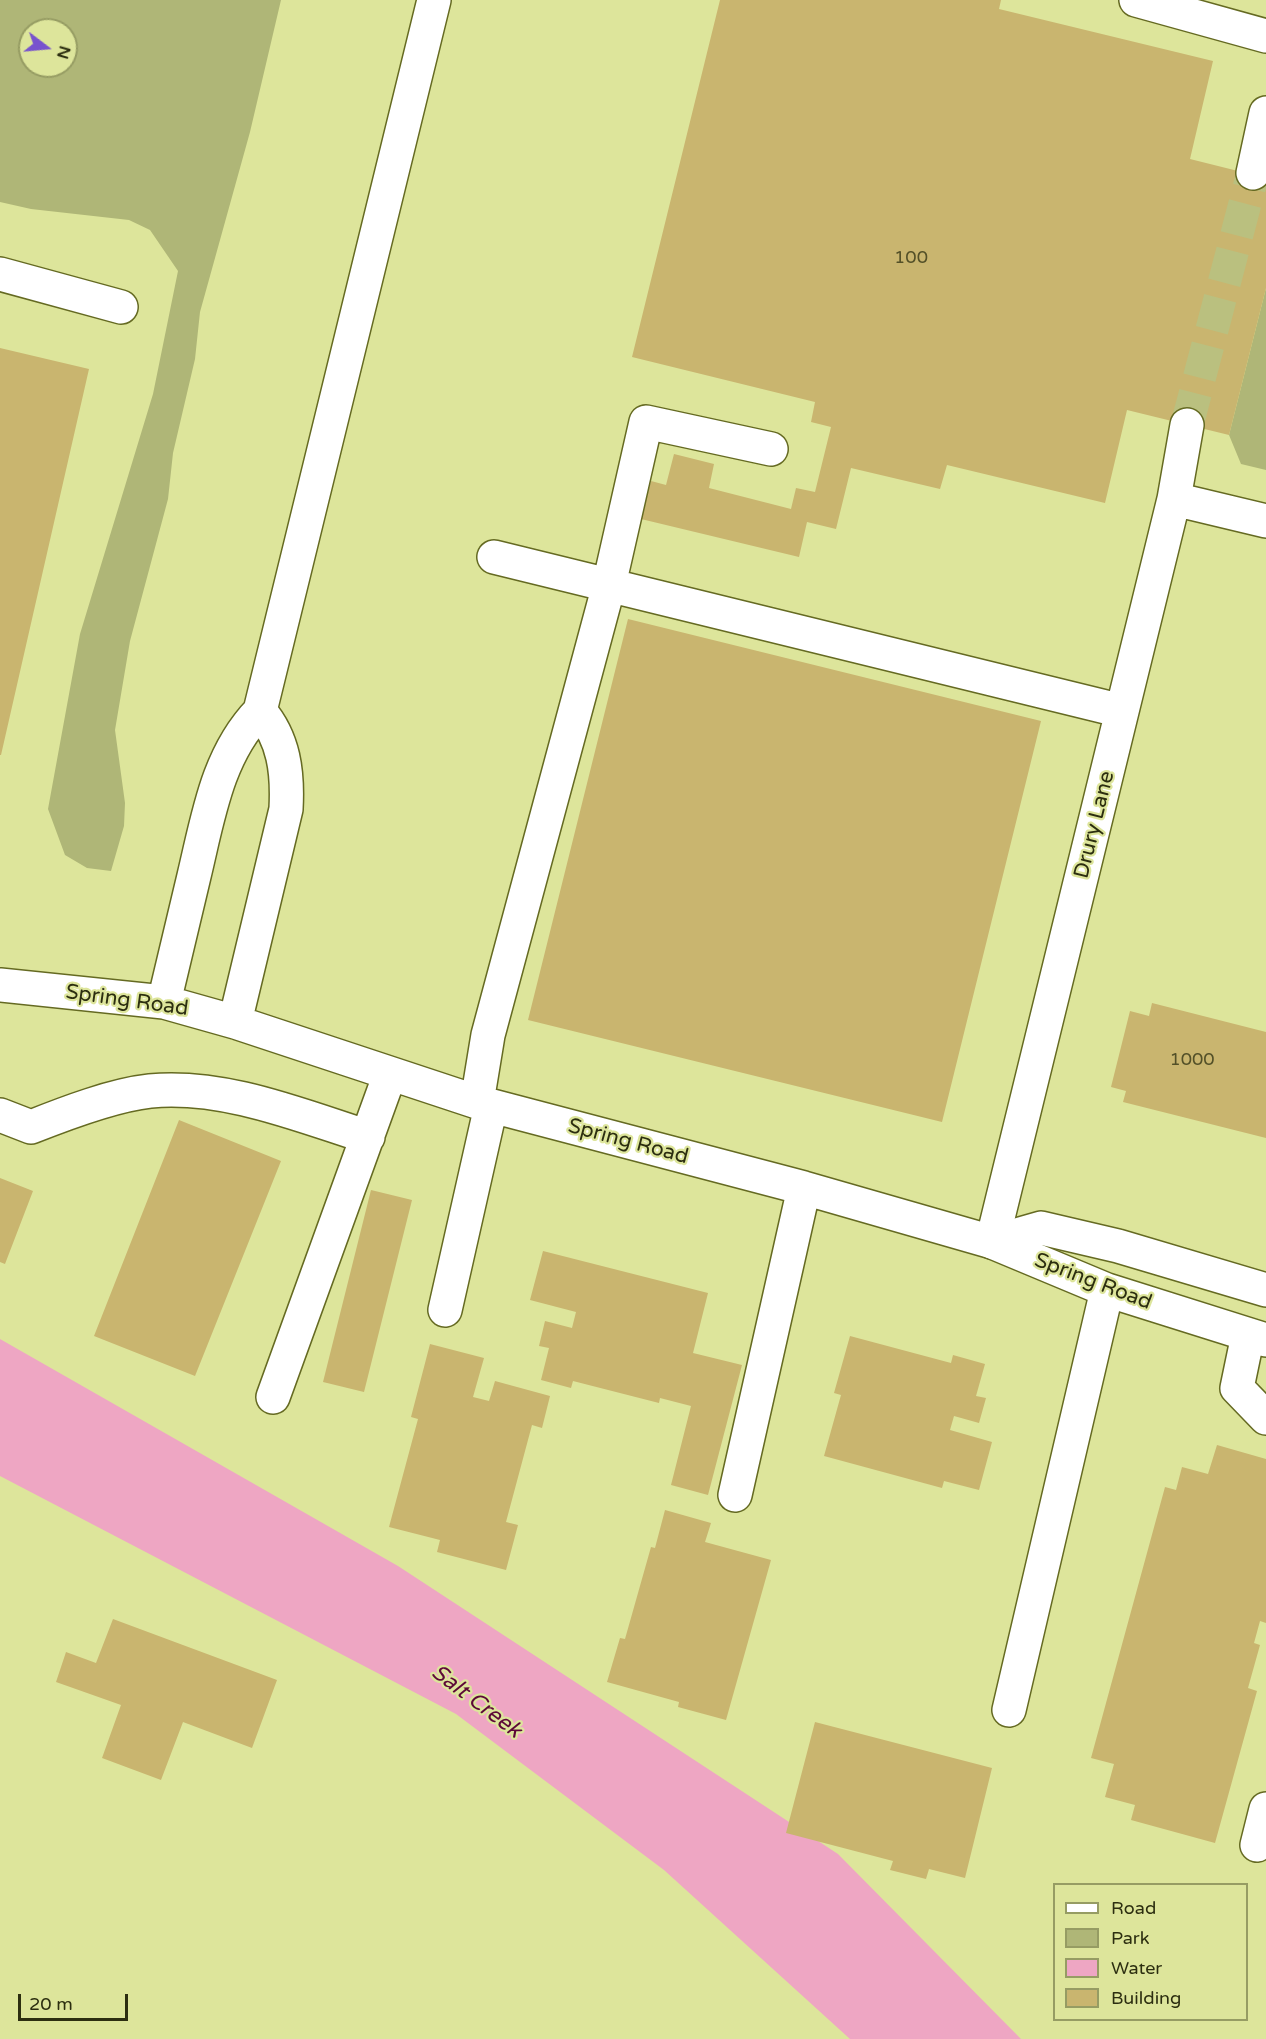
<!DOCTYPE html>
<style>
body{margin:0}
#map{position:relative;width:1266px;height:2039px;overflow:hidden;background:#dde59b;font-family:"Varela Round",sans-serif}
canvas{display:block}
.legend{position:absolute;left:1053px;top:1883px;width:195px;height:138px;box-sizing:border-box;background:#dde59b;border:2px solid #969c63;margin:0;padding:8px 10px;list-style:none;font-size:18px;color:#2c2e10}
.legend li{display:flex;align-items:center;gap:12px;height:30px}
.legend b{width:30px;border:2px solid #969c63}
.north{position:absolute;left:18px;top:18px;width:60px;height:60px;box-sizing:border-box;background:#dde59b;border:2px solid #969c63;border-radius:50%;rotate:106deg;font-size:16px;font-weight:700;line-height:24px;text-align:center;color:#2c2e10}
.north::after{content:'';display:block;margin:auto;width:21px;height:27px;background:#7853cd;clip-path:polygon(50% 0,100% 100%,50% 72%,0 100%)}
.scale{position:absolute;left:18px;top:1994px;width:110px;height:27px;box-sizing:border-box;border:3px solid #2c2e10;border-top:0;padding-left:8px;font-size:18px;line-height:21px;white-space:nowrap;color:#2c2e10;-webkit-text-stroke:4px #dde59b;paint-order:stroke}
</style>
<div id="map">
<canvas width="1266" height="2039"></canvas>
<ul class="legend">
<li><b style="height:8px;background:#fff"></b>Road</li>
<li><b style="height:16px;background:#afb677"></b>Park</li>
<li><b style="height:16px;background:#eea6c3"></b>Water</li>
<li><b style="height:16px;background:#c9b56f"></b>Building</li>
</ul>
<div class="north">N</div>
<div class="scale">20 m</div>
</div>
<script>
const context = document.querySelector('canvas').getContext('2d');
context.lineJoin = 'round';
function fill(path, color) { context.fillStyle = color; context.fill(path, 'evenodd'); }
function stroke(path, color, width, dash) { context.strokeStyle = color; context.lineWidth = width; context.lineCap = dash ? 'butt' : 'round'; context.setLineDash(dash || []); context.stroke(path); }
function write(font, color, halo, rows, align = 'center') {
  context.font = font + ' "Varela Round",sans-serif'; context.lineWidth = 4.5; context.setLineDash([]); context.textBaseline = 'middle'; context.strokeStyle = halo; context.fillStyle = color; for (const [text, x, y, turn = 0] of rows) {
    context.save(); context.translate(x, y); context.rotate((+turn || 0) * Math.PI / 180); context.textAlign = isNaN(turn) ? turn : align; if (halo) context.strokeText(text, 0, 0); context.fillText(text, 0, 0); context.restore();
  }
}
fill(new Path2D(`
 M 0,0 L 281,0 L 250,132 L 200,312 L 195,359 L 173,453 L 168,499 L 130,641 L 115,730 L 125,803 L 124,826 L 111,871 L 87,868 L 65,855 L 48,809 L 80,634 L 153,394 L 178,271 L 150,230 L 129,220 L 31,209 L 0,202 ZM 30,30 L 66,30 L 66,66 L 30,66 Z
 M 1266,288 L 1266,470 L 1241,464 L 1229,435 Z`), '#afb677');
fill(new Path2D(`
 M 0,1339 L 398,1566 L 838,1854 L 1021,2039 L 850,2039 L 664,1870 L 456,1714 L 0,1476 Z`), '#eea6c3');
fill(new Path2D(`
 M 720,0 L 1001,0 L 999,9 L 1213,61 L 1190,159 L 1266,178 L 1266,288 L 1229,435 L 1127,410 L 1105,503 L 947,465 L 940,489 L 851,468 L 836,529 L 807,522 L 799,557 L 641,519 L 651,481 L 666,485 L 674,454 L 714,464 L 709,488 L 791,509 L 796,488 L 815,492 L 831,427 L 811,422 L 815,402 L 632,357 Z
 M 0,348 L 89,369 L 1,755 L 0,755 Z
 M 628,619 L 1041,721 L 942,1122 L 528,1020 Z
 M 1152,1003 L 1266,1032 L 1266,1138 L 1123,1102 L 1126,1091 L 1111,1087 L 1130,1011 L 1149,1016 Z
 M 179,1120 L 281,1161 L 195,1376 L 94,1336 Z
 M 0,1178 L 33,1191 L 5,1264 L 0,1262 Z
 M 371,1190 L 412,1200 L 364,1392 L 323,1382 Z
 M 543,1251 L 708,1293 L 693,1353 L 742,1365 L 708,1495 L 671,1485 L 691,1406 L 660,1398 L 659,1403 L 573,1381 L 571,1388 L 541,1380 L 549,1348 L 539,1346 L 545,1321 L 572,1328 L 576,1312 L 530,1300 Z
 M 850,1336 L 951,1363 L 953,1355 L 985,1364 L 976,1396 L 986,1398 L 979,1423 L 954,1416 L 950,1430 L 992,1442 L 979,1490 L 944,1481 L 942,1488 L 824,1456 L 841,1395 L 834,1393 Z
 M 430,1344 L 484,1358 L 473,1397 L 489,1401 L 495,1381 L 550,1396 L 542,1428 L 532,1425 L 506,1522 L 518,1525 L 506,1570 L 437,1552 L 440,1540 L 389,1527 L 418,1419 L 411,1417 Z
 M 1217,1445 L 1266,1459 L 1266,1623 L 1260,1621 L 1254,1643 L 1260,1645 L 1248,1688 L 1257,1691 L 1215,1843 L 1131,1820 L 1135,1805 L 1105,1797 L 1114,1764 L 1091,1758 L 1165,1487 L 1176,1490 L 1182,1467 L 1208,1474 Z
 M 665,1510 L 711,1523 L 705,1542 L 771,1560 L 726,1720 L 678,1707 L 679,1702 L 607,1682 L 620,1638 L 625,1639 L 651,1547 L 655,1548 Z
 M 113,1619 L 277,1680 L 252,1748 L 183,1722 L 161,1780 L 102,1758 L 121,1705 L 56,1682 L 66,1652 L 96,1663 Z
 M 815,1722 L 992,1768 L 965,1878 L 929,1869 L 926,1879 L 890,1870 L 893,1861 L 786,1833 Z`), '#c9b56f');
stroke(new Path2D(`
 M 1187,425 L 1253,173`), '#bac07f', 33, [33, 16]);
const minor = new Path2D(`
 M 1136,0 L 1266,36
 M 1253,173 L 1266,113
 M 0,274 L 121,307
 M 1174,499 L 1266,521
 M 494,557 L 1122,711
 M 0,985 L 164,1002 L 235,1022 L 477,1102 L 804,1188 L 992,1242 L 1107,1290 L 1266,1340
 M 164,1002 C 174,960 184,918 194,876 C 208,818 217,755 260,711 L 434,0
 M 235,1022 L 286,809 C 288,772 284,739 260,711
 M 477,1102 L 488,1035 L 609,585 L 646,422 L 771,449
 M 0,1115 L 31,1127 C 66,1113 113,1095 150,1091 C 224,1084 299,1115 368,1137
 M 992,1242 L 1174,499 L 1187,425
 M 445,1310 L 491,1106
 M 1248,1335 L 1237,1388 L 1266,1418
 M 273,1397 L 390,1074
 M 735,1495 L 804,1188
 M 1009,1710 L 1107,1290
 M 1257,1845 L 1266,1809`);
const highway = new Path2D(`
 M 992,1242 L 1041,1228 L 1118,1246 L 1266,1290`);
stroke(minor, '#656a22', 36);
stroke(highway, '#656a22', 36);
stroke(minor, '#fff', 33);
stroke(highway, '#fff', 33);
write('18px', '#535028', null, [
 ["100",911,258],
 ["1000",1192,1060]
]);
write('21px', '#2c2e10', '#dde59b', [
 ["Drury Lane",1095,825,-76],
 ["Spring Road",127,1001,8],
 ["Spring Road",628,1142,15],
 ["Spring Road",1093,1282,21]
]);
write('italic 22px', '#5d0838', '#dde59b', [
 ["Salt Creek",476,1702,37]
]);
</script>
